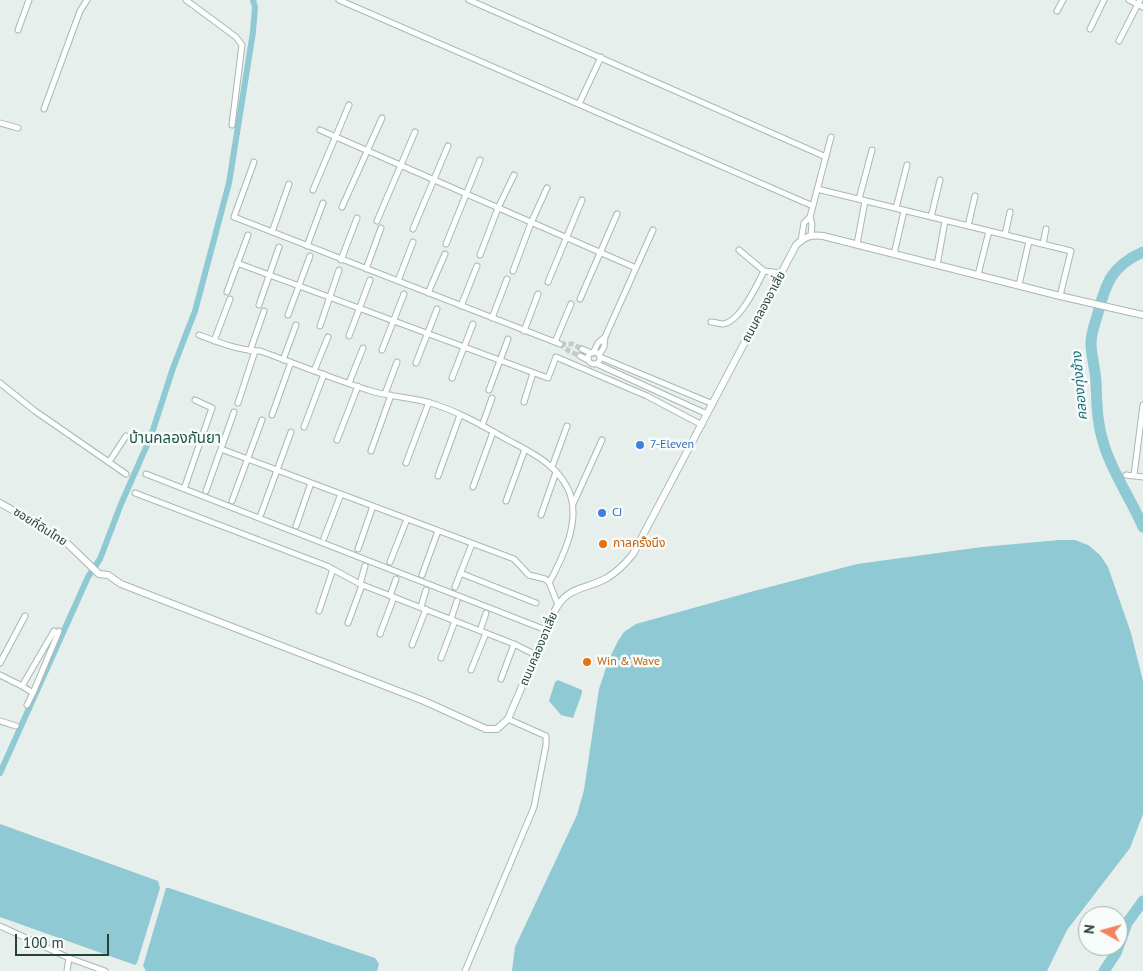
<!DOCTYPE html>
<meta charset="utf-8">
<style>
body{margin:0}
#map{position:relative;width:1143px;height:971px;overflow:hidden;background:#e6efeb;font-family:"PT Sans",sans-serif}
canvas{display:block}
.north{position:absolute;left:1078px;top:906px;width:50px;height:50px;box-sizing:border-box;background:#f7fbf9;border:1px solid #a3b1ad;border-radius:50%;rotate:277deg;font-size:14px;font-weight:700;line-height:20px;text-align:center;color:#24423a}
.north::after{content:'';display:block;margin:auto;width:18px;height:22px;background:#f4845f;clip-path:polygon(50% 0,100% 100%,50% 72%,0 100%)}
.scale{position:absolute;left:15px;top:934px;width:94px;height:22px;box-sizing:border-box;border:2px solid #24423a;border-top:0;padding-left:6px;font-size:15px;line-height:18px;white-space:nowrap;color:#24423a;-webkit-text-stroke:4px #f7fbf9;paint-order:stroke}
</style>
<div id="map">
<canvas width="1143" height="971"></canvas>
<div class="north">N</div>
<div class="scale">100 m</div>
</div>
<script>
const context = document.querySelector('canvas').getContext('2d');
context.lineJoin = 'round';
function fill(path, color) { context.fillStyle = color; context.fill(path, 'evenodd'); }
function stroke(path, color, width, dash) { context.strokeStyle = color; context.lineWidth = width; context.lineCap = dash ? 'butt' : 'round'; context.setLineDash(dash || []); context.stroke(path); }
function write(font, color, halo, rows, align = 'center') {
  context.font = font + ' "PT Sans","Noto Sans Thai",sans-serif'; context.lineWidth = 5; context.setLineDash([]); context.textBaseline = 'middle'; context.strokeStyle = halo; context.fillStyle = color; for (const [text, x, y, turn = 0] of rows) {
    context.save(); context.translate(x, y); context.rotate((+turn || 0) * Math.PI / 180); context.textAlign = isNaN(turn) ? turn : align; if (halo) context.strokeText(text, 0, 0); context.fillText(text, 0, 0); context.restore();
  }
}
fill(new Path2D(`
 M 1059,540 L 1075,540 L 1088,545 L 1100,555 L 1108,567 L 1131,633 L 1143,681 L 1143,814 L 1130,848 L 1067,930 L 1047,971 L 512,971 L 515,947 L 577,815 L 584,790 L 599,689 L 609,659 L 618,641 L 624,632 L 636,624 L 754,591 L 857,564 L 982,547 Z
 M 558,680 L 582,690 L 582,693 L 573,718 L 561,715 L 549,701 L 555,682 Z
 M 0,824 L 158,881 L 160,888 L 137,963 L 135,965 L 0,917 Z
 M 166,888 L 169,888 L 375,958 L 379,964 L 377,971 L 146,971 L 143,966 Z`), '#8ec9d4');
stroke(new Path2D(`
 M 0,773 L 88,577 L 100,559 L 121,504 L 151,436 L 173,368 L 195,311 L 229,183 L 253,32 L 255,7 L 253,0`), '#8ec9d4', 6);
stroke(new Path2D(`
 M 1143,252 C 1112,266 1106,282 1098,313 C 1095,323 1091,333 1091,343 C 1091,357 1096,370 1096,384 C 1097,406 1097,424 1104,445 C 1113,474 1131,499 1143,527
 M 1104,971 L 1116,953 L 1127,923 L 1143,901`), '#8ec9d4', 11);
stroke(new Path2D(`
 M 560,344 L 569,351 L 580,356
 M 561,344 L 572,344 L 582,349`), '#bfccc8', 5, [5, 2.5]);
const minor = new Path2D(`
 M 186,0 L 236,37 L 242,45 L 232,125
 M 339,0 L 813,206
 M 469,0 L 826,157
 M 1129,0 L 1143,7
 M 1057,11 L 1063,0
 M 1090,29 L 1104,0
 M 18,30 L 29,0
 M 1119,41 L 1140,0
 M 579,104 L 601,57
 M 44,109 L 80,11 L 87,0
 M 0,123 L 18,128
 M 320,130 L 636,268
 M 254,162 L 234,217 L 560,344
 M 817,189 L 1071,251 L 1060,296
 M 313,190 L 349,105
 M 859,199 L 872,150
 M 342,207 L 382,118
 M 896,208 L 907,165
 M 810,217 L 812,224 L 811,235
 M 931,217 L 940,180
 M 377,221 L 415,132
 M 968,226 L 975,196
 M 413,229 L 448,146
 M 272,232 L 289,184
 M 1005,235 L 1010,212
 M 801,241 L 804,223 L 810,217 L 831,137
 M 446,244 L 480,160
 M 857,244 L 865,201
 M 1043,244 L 1046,229
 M 307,246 L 323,203
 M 739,250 L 764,271
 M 894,254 L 904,211
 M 480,255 L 498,208 L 514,175
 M 341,260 L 357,218
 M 237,263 L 548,378 L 556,357 L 647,396 L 702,425
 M 937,265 L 945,221
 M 366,269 L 381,228
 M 513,271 L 531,223 L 547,188
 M 978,275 L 989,231
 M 398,281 L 413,242
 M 548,282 L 582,200
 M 1019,285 L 1029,241
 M 227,292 L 248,235
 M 428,293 L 445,254
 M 580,299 L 617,214
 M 259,305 L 279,247
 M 461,306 L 477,266
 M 288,315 L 310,256
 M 492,318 L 507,279
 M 711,322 C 714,322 720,324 723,324 C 740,322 757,285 764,271 L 782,273
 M 320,326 L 339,270
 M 524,331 L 538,294
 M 199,335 C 220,343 238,350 260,351 C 297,364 333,379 371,391 C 390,397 411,397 430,403 C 458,411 483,426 508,440 C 523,448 538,455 550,466 C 559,473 568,486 571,497 C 579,525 562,559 549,583
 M 349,336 L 370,280
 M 214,341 L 230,299
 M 555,342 L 571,304
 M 582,349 L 591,353
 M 382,350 L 404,294
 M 250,351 L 264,311
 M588 358a6 6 0 1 1 12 0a6 6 0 1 1-12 0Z
 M 593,353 L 598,343 L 605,337
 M 599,355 L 604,347 L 605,337 L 653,230
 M 580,356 L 588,360
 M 600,357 L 713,404
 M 283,360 L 296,325
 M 416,363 L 437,309
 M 597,364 L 707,414
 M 314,371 L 328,337
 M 452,378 L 473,324
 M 0,383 L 35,411 L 126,474
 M 349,383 L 363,348
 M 489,390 L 508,339
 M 385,394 L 397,362
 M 524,402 L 533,373
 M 238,403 L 255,351
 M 272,415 L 291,362
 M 482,426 L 492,398
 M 304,427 L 324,374
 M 337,440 L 358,386
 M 221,449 L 514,559 L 529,575 L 545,579 L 549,582 L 558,605
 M 371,451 L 391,395
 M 109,462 L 126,436
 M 406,463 L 429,402
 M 552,467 L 567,426
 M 146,474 L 546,630
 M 1126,475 L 1143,477
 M 1134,475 L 1143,405
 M 438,476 L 460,415
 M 473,487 L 493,432
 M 184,489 L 212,408 L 195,400
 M 206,491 L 234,412
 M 135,493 L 327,566 L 360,584 L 514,644 L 536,655
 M 232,501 L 262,420
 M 506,501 L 525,449
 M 573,504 L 602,440
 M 261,514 L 291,432
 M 541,515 L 556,472
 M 296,526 L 311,483
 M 324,538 L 341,494
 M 358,549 L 373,506
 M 390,562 L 407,519
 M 460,573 L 536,603
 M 422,575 L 438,531
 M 360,584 L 365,566
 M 455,587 L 472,544
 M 390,596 L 396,579
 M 421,607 L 426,590
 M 319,611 L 333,569
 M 451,619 L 457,601
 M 348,623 L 362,585
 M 480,631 L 486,613
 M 380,634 L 394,597
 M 412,645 L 426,609
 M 441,658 L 455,621
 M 0,663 L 25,616
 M 471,670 L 486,633
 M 0,675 L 22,686 L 54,631
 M 501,679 L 514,644
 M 22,686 L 33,693 L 27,705
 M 33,693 L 59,631
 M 0,721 L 16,726
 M 0,926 L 69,958 L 105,971
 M 67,971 L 69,958
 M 465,971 L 534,807 L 546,745 L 546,736 L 508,719`);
const tertiary = new Path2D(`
 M 0,503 L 53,533 L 69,545 L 99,574 L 108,575 L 121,584 L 424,701 L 486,729 L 497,729 L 508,719 L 553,614 C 567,585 583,591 607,578 C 617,572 625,564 633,554 L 796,245 C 805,237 811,234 823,236 L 1060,296 L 1143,315`);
stroke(minor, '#a8b8b2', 7);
stroke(tertiary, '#a8b8b2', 8);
stroke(minor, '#fff', 5);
stroke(tertiary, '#fff', 6);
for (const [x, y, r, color] of [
 [640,445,5,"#3f7fe0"],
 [602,513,5,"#3f7fe0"],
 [603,544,5,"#e8710a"],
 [587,662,5,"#e8710a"]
]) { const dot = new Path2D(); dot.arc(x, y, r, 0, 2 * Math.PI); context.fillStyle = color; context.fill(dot); stroke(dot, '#f7fbf9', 2); }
write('12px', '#24423a', '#f7fbf9', [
 ["ถนนคลองอาเสี่ย",764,307,-62],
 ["ซอยที่ดินไทย",40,527,32],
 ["ถนนคลองอาเสี่ย",539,649,-67]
]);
write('12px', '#366cbe', '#f7fbf9', [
 ["7-Eleven",650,445],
 ["CJ",612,513]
], 'left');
write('12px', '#c56008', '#f7fbf9', [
 ["กาลครั้งนึง",613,544],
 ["Win & Wave",597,662]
], 'left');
write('italic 14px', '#1c6f80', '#f7fbf9', [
 ["คลองทุ่งช้าง",1080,386,-95]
]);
write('15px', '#1f5548', '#f7fbf9', [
 ["บ้านคลองกันยา",175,439]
]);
</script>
